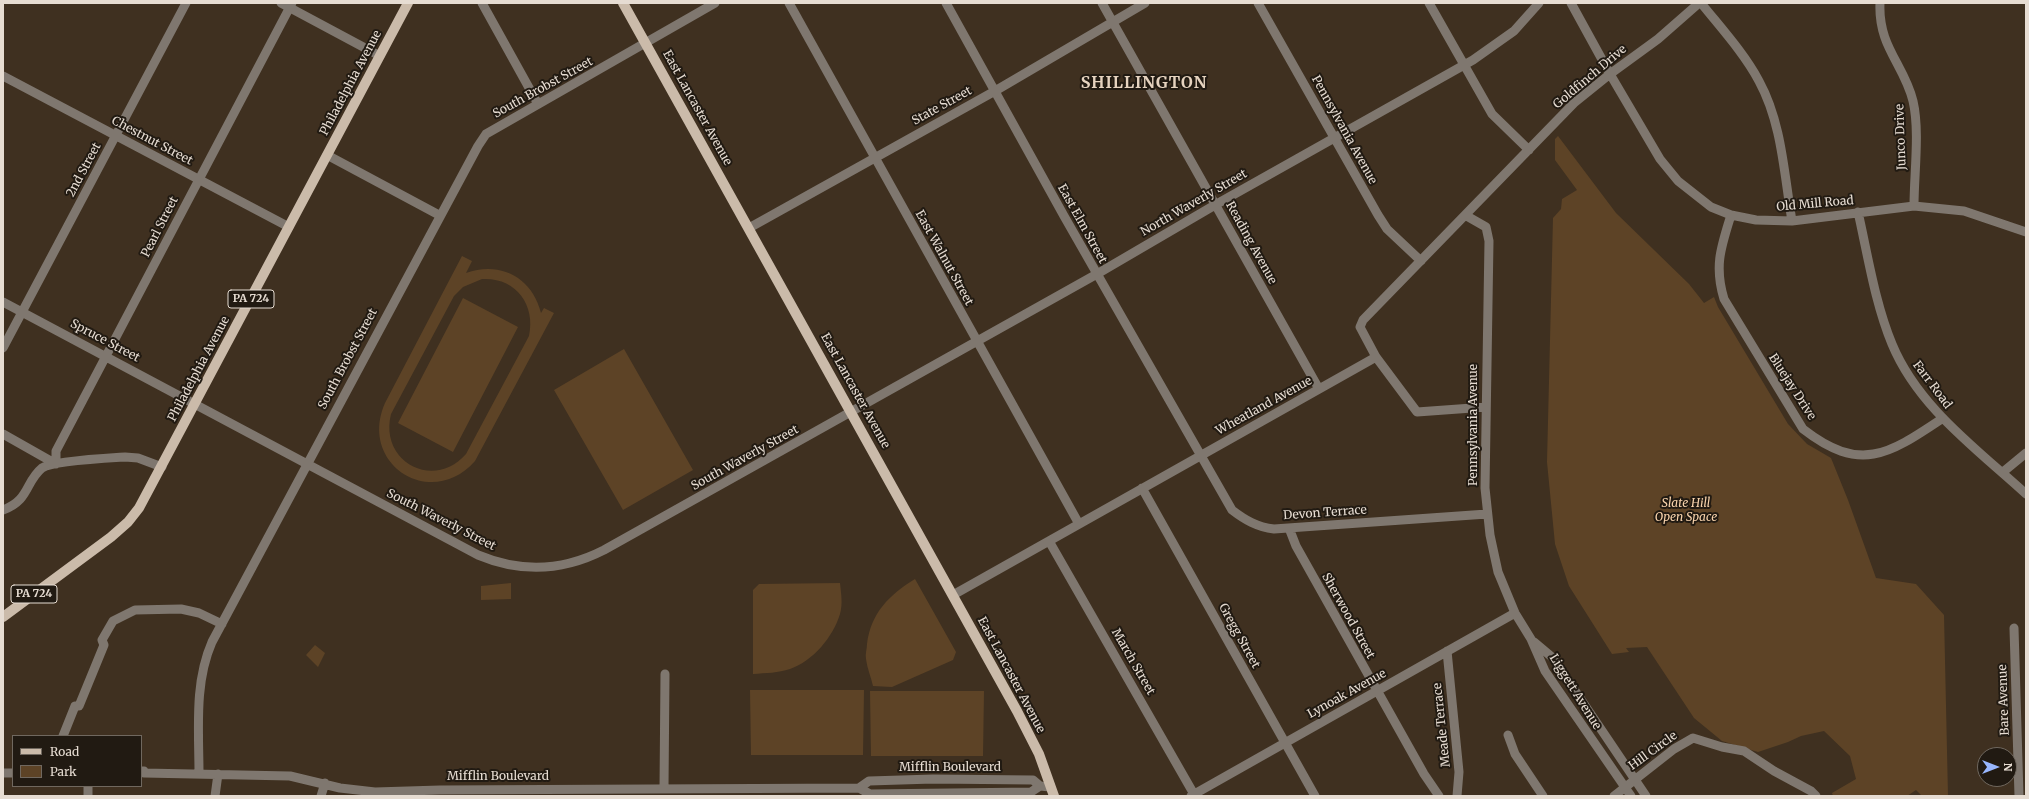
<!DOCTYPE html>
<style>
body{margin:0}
#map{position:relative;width:2029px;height:799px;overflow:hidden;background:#3f3020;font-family:Merriweather,serif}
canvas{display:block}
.frame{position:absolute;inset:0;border:4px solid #e6dcd2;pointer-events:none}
.legend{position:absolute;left:12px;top:735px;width:130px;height:52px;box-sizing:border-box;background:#211a12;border:1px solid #70685f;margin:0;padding:5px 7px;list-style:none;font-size:12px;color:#e6dcd2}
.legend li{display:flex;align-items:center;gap:8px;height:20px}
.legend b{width:20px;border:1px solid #70685f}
.north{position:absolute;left:1977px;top:747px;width:40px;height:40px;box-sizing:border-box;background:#211a12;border:1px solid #70685f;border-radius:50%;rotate:90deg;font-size:11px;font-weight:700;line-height:16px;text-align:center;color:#e6dcd2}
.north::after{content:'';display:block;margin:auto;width:14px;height:18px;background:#98b6fd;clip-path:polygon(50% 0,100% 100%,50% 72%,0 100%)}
</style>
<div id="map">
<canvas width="2029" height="799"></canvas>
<div class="frame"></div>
<ul class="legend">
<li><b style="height:5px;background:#cbbbaa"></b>Road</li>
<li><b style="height:11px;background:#5d4326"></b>Park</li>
</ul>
<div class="north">N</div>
</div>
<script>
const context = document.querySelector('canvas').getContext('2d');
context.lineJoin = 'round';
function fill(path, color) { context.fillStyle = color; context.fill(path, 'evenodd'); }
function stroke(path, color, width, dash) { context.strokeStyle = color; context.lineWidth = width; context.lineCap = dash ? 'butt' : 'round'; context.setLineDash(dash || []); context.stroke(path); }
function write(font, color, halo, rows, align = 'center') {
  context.font = font + ' Merriweather,serif'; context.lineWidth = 4; context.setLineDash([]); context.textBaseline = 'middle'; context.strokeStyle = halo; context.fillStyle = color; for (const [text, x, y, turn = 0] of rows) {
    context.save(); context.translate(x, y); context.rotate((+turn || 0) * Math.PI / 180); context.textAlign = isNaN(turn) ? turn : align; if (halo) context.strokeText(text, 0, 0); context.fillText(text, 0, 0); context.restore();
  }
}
fill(new Path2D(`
 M 1558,136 L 1616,213 L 1689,284 L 1704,303 L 1714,297 L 1718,307 L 1788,424 L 1807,444 L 1831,458 L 1848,500 L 1876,578 L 1916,584 L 1944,615 L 1948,796 L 1922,796 L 1916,790 L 1907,796 L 1833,796 L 1832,793 L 1856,779 L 1850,756 L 1824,731 L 1801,736 L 1788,742 L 1758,752 L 1722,741 L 1694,718 L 1647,647 L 1626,648 L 1629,652 L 1612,654 L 1569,586 L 1555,544 L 1547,462 L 1553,218 L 1561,209 L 1562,199 L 1577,190 L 1555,160 L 1555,139 Z
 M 462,256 L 472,261 L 466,273 C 500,261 532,277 541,313 L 544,308 L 554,313 L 475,461 C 431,511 358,464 385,403 ZM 482,279 C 515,277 536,304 529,336 L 466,454 C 434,491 379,462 391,414 L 454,296 L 463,287 Z
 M 463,298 L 518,327 L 453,452 L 398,423 Z
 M 624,349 L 693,470 L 623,510 L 554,390 Z
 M 915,579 L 956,652 L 953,660 L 892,687 L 873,686 C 871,677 867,668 866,659 C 865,654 867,649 867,644 C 871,613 889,595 915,579 Z
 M 511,583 L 511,599 L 481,600 L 481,586 Z
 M 840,583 C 841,593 843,604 840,614 C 833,637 813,661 790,669 C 778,673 766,673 753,674 L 753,590 L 759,584 Z
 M 315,645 L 325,653 L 318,667 L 306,655 Z
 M 750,690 L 864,690 L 863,755 L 751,755 Z
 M 870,691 L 984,691 L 983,756 L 871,756 Z`), '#5d4326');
stroke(new Path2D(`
 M 281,3 L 380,56
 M 482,3 L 538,104
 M 789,3 L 1079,524
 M 946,3 L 1064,216 L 1232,510 C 1245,520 1257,527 1274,529 L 1487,514
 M 1102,3 L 1319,389
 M 1258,3 L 1378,215 L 1387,229 L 1421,261
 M 1429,3 L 1492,114 L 1529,150
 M 1571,3 L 1610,74 L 1660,159 L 1678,181 L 1711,207 L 1731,215 L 1756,220 L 1792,221 L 1914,206 L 1964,211 L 2026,232
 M 1701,3 C 1721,28 1744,53 1759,81 C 1782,123 1784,174 1792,221
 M 1880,3 C 1878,47 1904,64 1913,101 C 1920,131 1914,174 1914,206
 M 3,76 L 289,227
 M 327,155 L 439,215
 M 1858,212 C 1868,256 1875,303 1892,344 C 1918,407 1977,449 2026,494
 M 1465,215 L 1486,227 L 1489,241 L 1485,488 L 1490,535 L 1498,572 L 1515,613 L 1531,639 L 1545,671 L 1631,796
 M 1731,215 C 1721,247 1714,266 1724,299 L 1803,429 C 1861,474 1889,454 1943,418
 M 749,228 L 995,91 L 1145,3
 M 3,302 L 478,555 C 521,573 563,571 604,550 L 1097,274 L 1215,205 L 1473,60 L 1514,31 L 1539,3
 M 3,348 L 186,3
 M 1486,407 L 1417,412 L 1376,357 L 1360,327 L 1363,320 L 1574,103 L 1610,74 L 1658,39 L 1699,3
 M 3,434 L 56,464
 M 56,464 L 56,451 L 292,3
 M 2003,472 L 2026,453
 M 1142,488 L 1315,796
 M 3,510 C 30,500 25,482 42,468 C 52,461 110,458 125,457 L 138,458 L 162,467
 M 1289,528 L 1296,546 L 1424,774 L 1439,796
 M 1049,541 L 1195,796
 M 953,595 L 1376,357
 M 2014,628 L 2019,796
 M 1534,642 L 1553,658 L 1646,796
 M 1447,651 L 1459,772 L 1457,796
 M 1508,735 L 1515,754 L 1543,796
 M 63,736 L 75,706 L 79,706 L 104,645 L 102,640 L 113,621 L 135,610 L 181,609 L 199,613 L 222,624
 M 141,771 L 144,771 L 144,773 L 290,776 L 340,788 L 375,792 L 440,790 L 859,788 L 870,794 L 1031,792 L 1040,786 L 1050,787
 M 3,773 L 13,773
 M 199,774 C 199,730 194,683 212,642 L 478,146 L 486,134 L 715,3
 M 88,786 L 88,796
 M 664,788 L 665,674
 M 859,788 L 869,781 L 933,779 L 1033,780 L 1040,786
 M 215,796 L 218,774
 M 321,796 L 325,783
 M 1191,796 L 1515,613
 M 1614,796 L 1674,749 L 1693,738 L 1722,747 L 1744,751 L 1774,771 L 1811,791 L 1816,796`), '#7f776f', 9);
stroke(new Path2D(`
 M 623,3 L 1017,711 L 1039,754 L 1054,796
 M 3,617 L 111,537 L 128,522 L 139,508 L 408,3`), '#cbbbaa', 10);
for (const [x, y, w] of [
 [251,299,46],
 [34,594,46]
]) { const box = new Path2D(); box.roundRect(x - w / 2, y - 9, w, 18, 3); context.fillStyle = '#211a12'; context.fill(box); stroke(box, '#e6dcd2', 1); }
write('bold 11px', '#e6dcd2', null, [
 ["PA 724",251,299],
 ["PA 724",34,594]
]);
write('12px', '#e6dcd2', '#211a12', [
 ["Goldfinch Drive",1590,77,-40],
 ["Philadelphia Avenue",351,83,-62],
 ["South Brobst Street",543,88,-29],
 ["State Street",942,106,-29],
 ["East Lancaster Avenue",697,108,61],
 ["Pennsylvania Avenue",1344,130,61],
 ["Junco Drive",1901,137,-92],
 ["Chestnut Street",152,141,28],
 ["2nd Street",84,170,-62],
 ["North Waverly Street",1194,203,-30],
 ["Old Mill Road",1815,204,-5],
 ["East Elm Street",1082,224,61],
 ["Pearl Street",160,227,-63],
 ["Reading Avenue",1251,243,61],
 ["East Walnut Street",944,258,61],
 ["Spruce Street",105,341,28],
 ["South Brobst Street",348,359,-62],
 ["Philadelphia Avenue",199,369,-62],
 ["Farr Road",1932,385,53],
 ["Bluejay Drive",1792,387,57],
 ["East Lancaster Avenue",855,391,61],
 ["Wheatland Avenue",1264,406,-29],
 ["Pennsylvania Avenue",1474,425,-90],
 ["South Waverly Street",745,458,-29],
 ["Devon Terrace",1325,513,-4],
 ["South Waverly Street",441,520,27],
 ["Sherwood Street",1348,616,61],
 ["Gregg Street",1239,636,61],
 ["March Street",1133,662,60],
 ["East Lancaster Avenue",1011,675,62],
 ["Liggett Avenue",1575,692,58],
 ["Lynoak Avenue",1347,694,-29],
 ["Bare Avenue",2004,700,-92],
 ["Meade Terrace",1442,725,-96],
 ["Hill Circle",1653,751,-36],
 ["Mifflin Boulevard",950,768],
 ["Mifflin Boulevard",498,777]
]);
write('italic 12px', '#f8d3ac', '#211a12', [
 ["Slate Hill",1686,504],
 ["Open Space",1686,518]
]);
context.letterSpacing = '1px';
write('bold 16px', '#e6d3bf', '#211a12', [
 ["SHILLINGTON",1144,83]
]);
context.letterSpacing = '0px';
</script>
